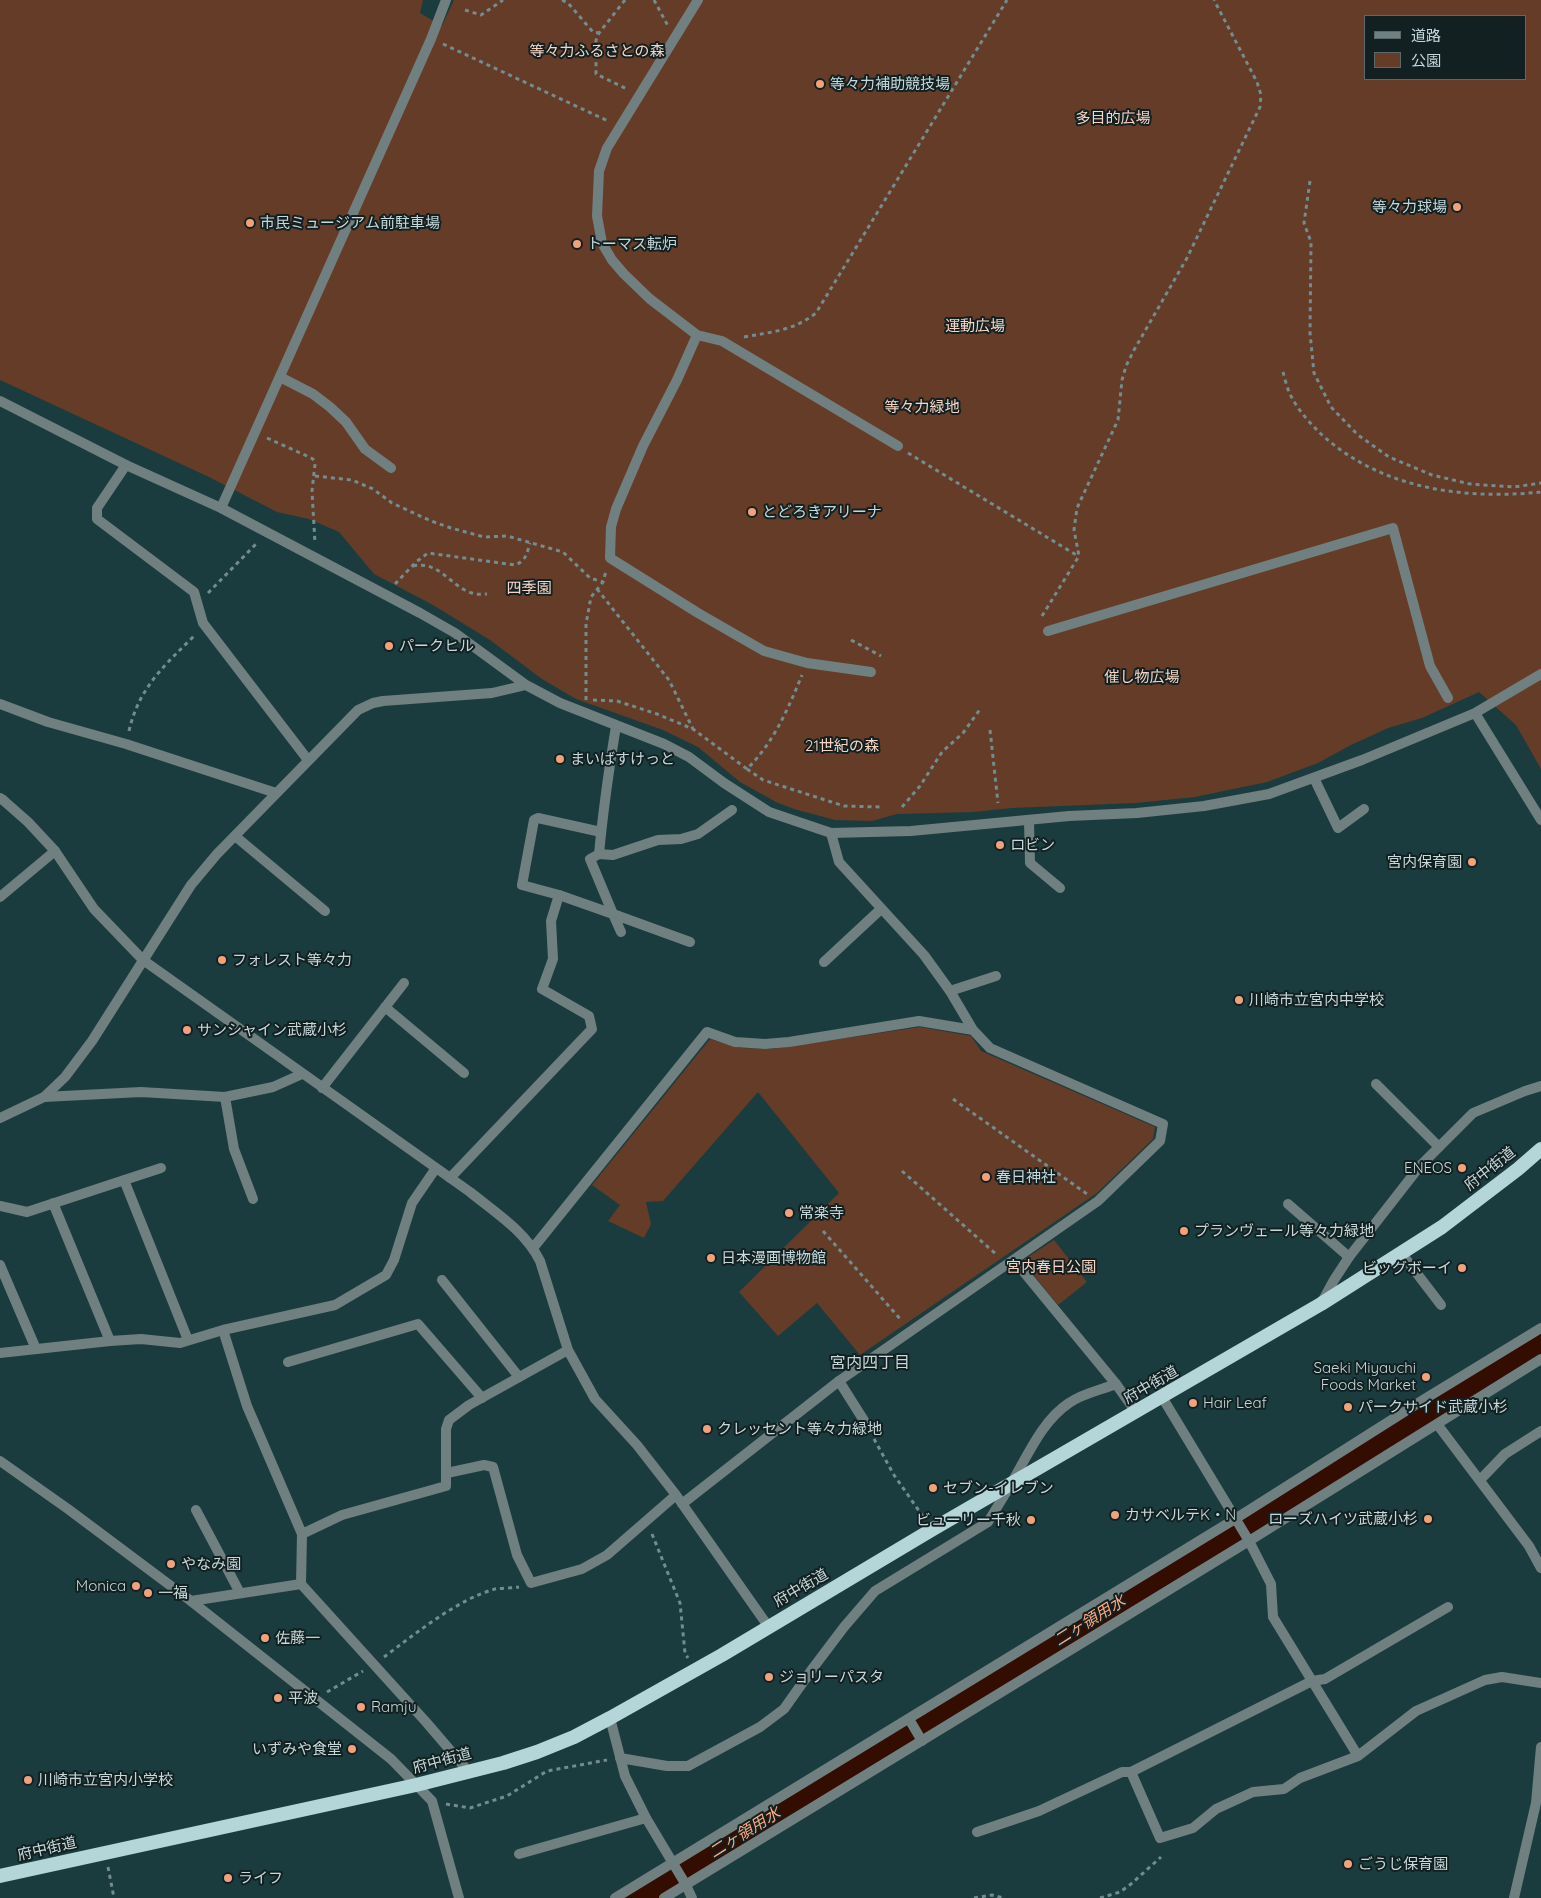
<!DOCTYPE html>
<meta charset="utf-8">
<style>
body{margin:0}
#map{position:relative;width:1541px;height:1898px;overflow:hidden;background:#1b3c3f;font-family:Quicksand,"Noto Sans JP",sans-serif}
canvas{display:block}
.legend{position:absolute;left:1364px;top:15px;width:162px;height:65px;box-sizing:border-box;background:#122021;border:1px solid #5a6a6b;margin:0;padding:6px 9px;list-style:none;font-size:15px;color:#c6d8da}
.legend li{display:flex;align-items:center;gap:10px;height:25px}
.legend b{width:25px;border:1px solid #5a6a6b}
</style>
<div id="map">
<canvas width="1541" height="1898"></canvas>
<ul class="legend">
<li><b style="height:6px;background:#707f80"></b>道路</li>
<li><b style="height:14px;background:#653c27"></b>公園</li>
</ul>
</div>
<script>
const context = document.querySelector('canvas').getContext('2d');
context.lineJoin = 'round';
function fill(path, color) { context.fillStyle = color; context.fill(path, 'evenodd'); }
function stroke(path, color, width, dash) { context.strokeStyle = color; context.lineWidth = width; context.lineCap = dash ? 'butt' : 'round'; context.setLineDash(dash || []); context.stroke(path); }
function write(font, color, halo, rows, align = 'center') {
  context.font = font + ' Quicksand,"Noto Sans JP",sans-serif'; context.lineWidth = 4; context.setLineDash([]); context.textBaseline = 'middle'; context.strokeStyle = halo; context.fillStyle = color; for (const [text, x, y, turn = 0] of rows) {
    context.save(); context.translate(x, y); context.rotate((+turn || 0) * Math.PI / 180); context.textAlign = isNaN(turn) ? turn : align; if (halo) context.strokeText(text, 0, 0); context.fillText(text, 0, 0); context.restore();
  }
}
fill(new Path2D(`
 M 0,0 L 423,0 L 420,13 L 442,26 L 454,0 L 1541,0 L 1541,769 L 1516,725 L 1479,692 L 1422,718 L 1388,728 L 1349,746 L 1318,763 L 1267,782 L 1195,797 L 1135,803 L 1012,808 L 973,812 L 897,814 L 872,821 L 835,820 L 794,809 L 776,802 L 740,782 L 698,747 L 663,730 L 576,699 L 542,679 L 490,640 L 433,605 L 374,574 L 339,532 L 309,519 L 277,512 L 209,477 L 0,380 ZM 1365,16 L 1525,16 L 1525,79 L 1365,79 Z
 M 920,1027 L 971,1036 L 981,1051 L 1155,1127 L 1153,1139 L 1097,1193 L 860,1355 L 817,1303 L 778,1336 L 739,1292 L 839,1193 L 758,1092 L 663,1201 L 646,1202 L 651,1224 L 644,1238 L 608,1221 L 620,1205 L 592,1185 L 710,1039 L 740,1048 L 772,1049 Z
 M 1054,1240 L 1087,1282 L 1058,1305 L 1022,1261 Z`), '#653c27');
stroke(new Path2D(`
 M 639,1898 L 879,1753 L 1541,1344`), '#330d00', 32);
stroke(new Path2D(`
 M 562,0 L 568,3 L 593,32 L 599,33
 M 625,0 L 599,33 L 596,40 L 596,74 L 627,89
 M 654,0 L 668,26
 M 465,10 L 481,15 L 503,0
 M 443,44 L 608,121
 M 1310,181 L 1304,223 L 1311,242 L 1310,333 L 1314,373 L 1331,407 L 1358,435 L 1389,457 L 1432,475 L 1470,484 L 1514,487 L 1541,483
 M 744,337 C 771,332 793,331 816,313 L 1007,0
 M 1283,372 C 1285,379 1287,388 1290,394 C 1297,409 1309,422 1320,433 C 1380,489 1463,500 1541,492
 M 267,438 L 307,456 L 313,459 L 315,464 L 312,491 L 315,543
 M 908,453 L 1078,556
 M 315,476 L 352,480 L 373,489 L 392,503 L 431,521 L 451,528 L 484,537 L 507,536 L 563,552 L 590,578 L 603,582
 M 413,566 C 439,560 451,587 472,593 C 477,595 482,594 487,594
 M 395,584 L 416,562 L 428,553 L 515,565 C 526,561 527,553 530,543
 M 597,589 L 669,680 L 693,729
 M 208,593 L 256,544
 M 1042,616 L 1079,556 L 1074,530 L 1077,508 L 1118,420 L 1122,380 L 1126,366 L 1134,350 L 1187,258 L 1260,107 L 1261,95 L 1257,82 L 1214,0
 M 851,640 L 881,656
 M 586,700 L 586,624 L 591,597 L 603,582 L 606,571
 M 593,700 L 617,701 L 657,714 L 693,729 L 747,769 C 774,742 788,709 802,675
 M 990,730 L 998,803
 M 129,731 C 139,687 165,665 195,635
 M 747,769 L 763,780 L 844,806 L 881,807
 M 902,807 L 920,786 L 942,752 L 963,733 L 981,708
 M 953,1099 L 1087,1194
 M 902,1171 L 997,1255
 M 823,1231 L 902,1321
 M 874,1439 L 894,1475 L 924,1518
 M 652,1534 L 680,1603 L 685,1653 L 688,1658
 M 384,1657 C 415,1634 458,1599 495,1589 C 502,1588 511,1588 519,1587
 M 327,1692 L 363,1671
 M 446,1804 L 470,1808 L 507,1796 L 547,1771 L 607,1760
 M 108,1867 L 114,1898
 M 974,1898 L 992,1895 L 1003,1898
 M 1100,1898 L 1120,1892 L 1131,1884 L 1161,1857`), '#738c8f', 3, [4, 4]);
stroke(new Path2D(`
 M 280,377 L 313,394 L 330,407 L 346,422 L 365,449 L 391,468
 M 126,465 L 97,508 L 97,519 L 194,592 L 203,623 L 308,760
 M 1314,778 L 1338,828 L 1364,809
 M 3,800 L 28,822 L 55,851
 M 1029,821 L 1030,863 L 1060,888
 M 235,836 L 325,911
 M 599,854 L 613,855 L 658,840 L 681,839 L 698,834 L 732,810
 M 824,962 L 881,909
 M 950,991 L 996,976
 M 385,1007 L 464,1073
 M 1376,1084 L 1439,1147
 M 322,1088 L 404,983
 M 225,1097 L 234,1149 L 253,1199
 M 450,1178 L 592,1029 L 589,1016 L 542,989 L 553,959 L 551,921 L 559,895
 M 124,1180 L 188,1340
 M 53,1203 L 110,1341
 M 1288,1204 L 1349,1257
 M 0,1206 L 27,1212 L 161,1168
 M 1402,1254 L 1441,1305
 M 0,1265 L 36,1349
 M 442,1280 L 519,1377
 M 288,1362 L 418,1324 L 482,1398
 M 839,1381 L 868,1427
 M 1012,1482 C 1028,1455 1042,1421 1069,1403 C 1083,1393 1101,1390 1116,1384
 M 196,1510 L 240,1593
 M 909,1719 L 922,1741
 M 977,1832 L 1039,1811 L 1122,1772 L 1131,1772
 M 519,1854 L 646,1818`), '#707f80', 10);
stroke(new Path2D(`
 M 698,0 L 607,148 L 599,171 L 597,216 L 602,243 L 612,260 L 624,274 L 650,299 L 697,335 L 722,341 L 898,446
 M 697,335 L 677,380 L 643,446 L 616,509 L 611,527 L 610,558 L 698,613 L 764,651 L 807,663 L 871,672
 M 1048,631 L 1393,528 L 1430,666 L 1448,698`), '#707f80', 10);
stroke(new Path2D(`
 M 0,704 L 48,722 L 126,744 L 276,793
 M 0,798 L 3,800
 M 601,832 L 538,818 L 534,820 L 522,885 L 559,895 L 613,914 L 590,859 L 599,854 C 603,811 609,769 616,726
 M 0,897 L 55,851 L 94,909 L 143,960 L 470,1192 C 496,1213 525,1231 540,1261 L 568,1350 L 595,1399 L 637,1445 L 676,1495 L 768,1626
 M 621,932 L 613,914 L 690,942
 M 44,1097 L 141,1092 L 225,1097 L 273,1087 L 302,1074
 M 533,1248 L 707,1032 L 735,1042 L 765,1044 L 789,1042 L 919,1021 L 973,1030
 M 1014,1260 L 1116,1384 L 1136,1412
 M 1322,1302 L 1334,1280 L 1349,1257 L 1420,1166 L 1473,1113 L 1525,1091 L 1541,1086
 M 223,1330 L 247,1406 L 302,1534 L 301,1584 L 426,1722 L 468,1771
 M 0,1353 L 110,1341 L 141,1339 L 180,1343 L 223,1330 L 335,1305 L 386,1275 L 394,1260 L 412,1203 L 436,1168
 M 1162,1397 L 1249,1541 L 1271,1584 L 1273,1617 L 1358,1756 L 1416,1711 L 1485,1680 L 1502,1677 L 1541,1683
 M 1437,1424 L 1529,1546 L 1541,1568
 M 447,1473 L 484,1465 L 493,1467 L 517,1555 L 531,1583 L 582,1569 L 607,1555 L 676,1495
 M 1480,1480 L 1505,1454 L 1541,1431
 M 682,1504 L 839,1381 L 1098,1201 L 1160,1141 L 1163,1124 L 990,1048 L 973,1030 L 950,991 L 924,955 L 839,862 L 831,833
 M 302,1534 L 342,1515 L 446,1486 L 446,1429 L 449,1420 L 469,1405 L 568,1350
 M 191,1601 L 301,1584
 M 610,1718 L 625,1776 L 646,1818 L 686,1885 L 692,1898
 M 1358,1756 L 1300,1778 L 1284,1789 L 1253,1792 L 1216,1809 L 1193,1828 L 1160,1838 L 1131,1772 L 1312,1681 L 1325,1679 L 1448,1607
 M 620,1758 L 667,1766 L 688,1766 L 760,1727 L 784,1709 L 813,1668 L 844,1627 L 875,1591 L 988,1522 L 1010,1486
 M 615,1898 L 1235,1519 L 1423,1400 L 1541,1328
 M 664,1898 L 1249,1541 L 1541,1359
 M 1514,1898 L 1536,1803 L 1541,1747`), '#707f80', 10);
stroke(new Path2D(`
 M 0,401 L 126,465 L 221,508 L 420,613 L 455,633 L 526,685 L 560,703 L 664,744 L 689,757 L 724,783 L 769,812 L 831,833 L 911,831 L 1069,816 L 1137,813 L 1204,806 L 1269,794 L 1362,760 L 1475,713 L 1541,674
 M 221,508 L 431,39 L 446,0
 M 1475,713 L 1541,820
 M 0,1118 L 44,1097 L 65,1077 L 92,1041 L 191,885 L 217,854 L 358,710 L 373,703 L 383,701 L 492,693 L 526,685
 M 0,1461 L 68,1509 L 191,1601 L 391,1759 L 432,1801 L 459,1898`), '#707f80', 10);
stroke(new Path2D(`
 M 0,1876 L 416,1785 L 503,1763 L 537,1752 L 574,1737 L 610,1718 L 722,1655 L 933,1529 L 1321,1304 L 1442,1227 L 1518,1169 L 1541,1149`), '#b4d6d8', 14);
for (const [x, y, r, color] of [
 [820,84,5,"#f1a27b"],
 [1457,207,5,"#f1a27b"],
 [250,223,5,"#f1a27b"],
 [577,244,5,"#f1a27b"],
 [752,512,5,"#f1a27b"],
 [389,646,5,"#f1a27b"],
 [560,759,5,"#f1a27b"],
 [1000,845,5,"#f1a27b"],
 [1472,862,5,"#f1a27b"],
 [222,960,5,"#f1a27b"],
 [1239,1000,5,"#f1a27b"],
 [187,1030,5,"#f1a27b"],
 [1462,1168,5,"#f1a27b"],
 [986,1177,5,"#f1a27b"],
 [789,1213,5,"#f1a27b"],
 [1184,1231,5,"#f1a27b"],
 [711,1258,5,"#f1a27b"],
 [1462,1268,5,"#f1a27b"],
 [1426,1377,5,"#f1a27b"],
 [1193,1403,5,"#f1a27b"],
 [1348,1407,5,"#f1a27b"],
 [707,1429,5,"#f1a27b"],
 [933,1488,5,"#f1a27b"],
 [1115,1515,5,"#f1a27b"],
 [1428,1519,5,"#f1a27b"],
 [1031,1520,5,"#f1a27b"],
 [171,1564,5,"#f1a27b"],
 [136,1586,5,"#f1a27b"],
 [148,1593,5,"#f1a27b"],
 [265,1638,5,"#f1a27b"],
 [769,1677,5,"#f1a27b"],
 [278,1698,5,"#f1a27b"],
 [361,1707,5,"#f1a27b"],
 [352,1749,5,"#f1a27b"],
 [28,1780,5,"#f1a27b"],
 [1348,1864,5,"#f1a27b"],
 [228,1878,5,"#f1a27b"]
]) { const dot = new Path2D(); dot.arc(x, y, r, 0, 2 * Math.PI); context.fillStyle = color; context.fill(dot); stroke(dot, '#122021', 2); }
write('15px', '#f7d4c3', '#122021', [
 ["等々力ふるさとの森",597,51],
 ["多目的広場",1113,118],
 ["運動広場",975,326],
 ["等々力緑地",922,407],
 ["四季園",529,588],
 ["催し物広場",1142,677],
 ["21世紀の森",842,746],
 ["宮内春日公園",1051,1267]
]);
write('15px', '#c6d8da', '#122021', [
 ["等々力補助競技場",830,84],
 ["等々力球場",1447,207,"right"],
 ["市民ミュージアム前駐車場",260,223],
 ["トーマス転炉",587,244],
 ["とどろきアリーナ",762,512],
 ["パークヒル",399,646],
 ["まいばすけっと",570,759],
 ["ロビン",1010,845],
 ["宮内保育園",1462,862,"right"],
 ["フォレスト等々力",232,960],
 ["川崎市立宮内中学校",1249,1000],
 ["サンシャイン武蔵小杉",197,1030],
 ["ENEOS",1452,1168,"right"],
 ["春日神社",996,1177],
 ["常楽寺",799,1213],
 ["プランヴェール等々力緑地",1194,1231],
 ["日本漫画博物館",721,1258],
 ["ビッグボーイ",1452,1268,"right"],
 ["Saeki Miyauchi",1416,1368,"right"],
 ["Foods Market",1416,1385,"right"],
 ["Hair Leaf",1203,1403],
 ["パークサイド武蔵小杉",1358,1407],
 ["クレッセント等々力緑地",717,1429],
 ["セブン-イレブン",943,1488],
 ["カサベルテK・N",1125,1515],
 ["ローズハイツ武蔵小杉",1418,1519,"right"],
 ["ビューリー千秋",1021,1520,"right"],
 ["やなみ園",181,1564],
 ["Monica",126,1586,"right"],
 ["一福",158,1593],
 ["佐藤一",275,1638],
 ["ジョリーパスタ",779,1677],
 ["平波",288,1698],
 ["Ramju",371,1707],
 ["いずみや食堂",342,1749,"right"],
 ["川崎市立宮内小学校",38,1780],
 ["ごうじ保育園",1358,1864],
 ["ライフ",238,1878]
], 'left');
write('15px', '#c6d8da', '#122021', [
 ["府中街道",1490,1169,-38],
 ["府中街道",1151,1385,-30],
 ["府中街道",801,1588,-30],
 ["府中街道",442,1761,-15],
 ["府中街道",47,1849,-13]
]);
write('16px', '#c6d8da', '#122021', [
 ["宮内四丁目",870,1363]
]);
write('italic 16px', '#ffa97f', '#122021', [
 ["二ヶ領用水",1090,1621,-32],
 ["二ヶ領用水",745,1833,-32]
]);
</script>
